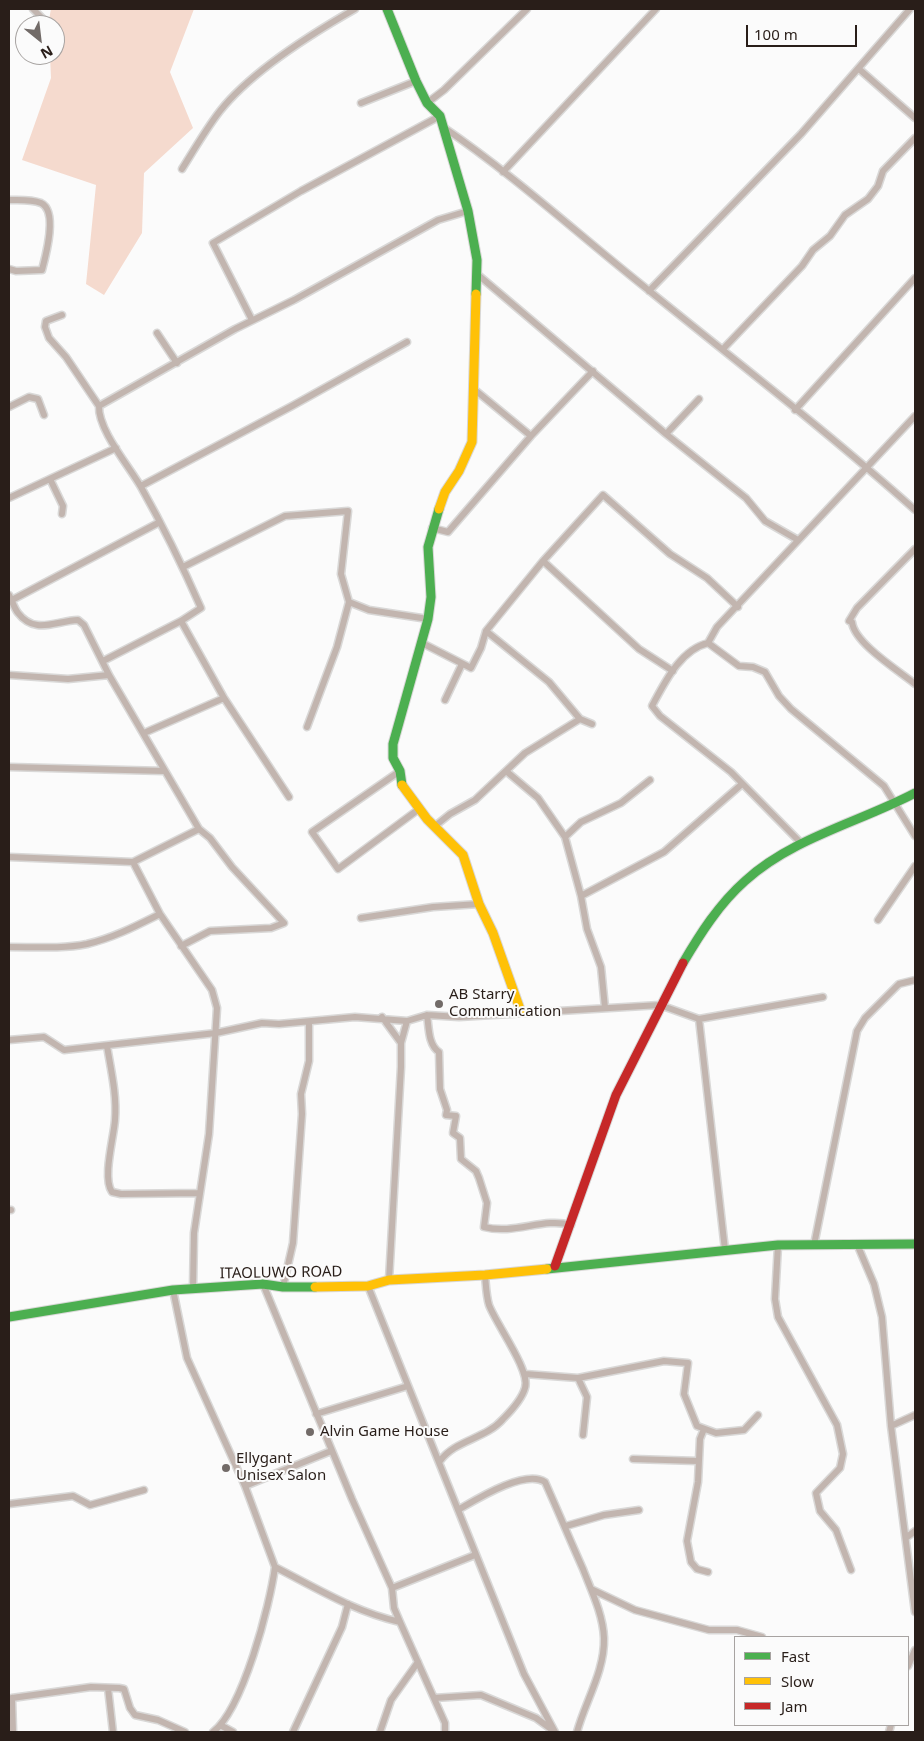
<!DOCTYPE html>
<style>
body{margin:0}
#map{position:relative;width:924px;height:1741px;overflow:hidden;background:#fbfbfb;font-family:"Noto Sans",sans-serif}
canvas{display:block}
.frame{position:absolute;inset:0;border:10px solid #291e19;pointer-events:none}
.legend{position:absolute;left:734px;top:1636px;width:175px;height:90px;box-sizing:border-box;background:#fbfbfb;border:1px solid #a7a3a1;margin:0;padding:6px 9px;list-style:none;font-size:15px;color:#291e19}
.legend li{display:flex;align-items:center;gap:10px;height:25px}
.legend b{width:25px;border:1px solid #a7a3a1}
.north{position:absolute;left:15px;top:15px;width:50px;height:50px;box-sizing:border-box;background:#fbfbfb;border:1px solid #a7a3a1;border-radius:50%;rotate:151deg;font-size:14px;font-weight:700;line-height:20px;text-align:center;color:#291e19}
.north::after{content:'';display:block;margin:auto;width:18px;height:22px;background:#726b68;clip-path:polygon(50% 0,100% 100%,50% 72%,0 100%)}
.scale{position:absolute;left:746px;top:25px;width:111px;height:22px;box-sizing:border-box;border:2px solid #291e19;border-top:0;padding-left:6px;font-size:15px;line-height:18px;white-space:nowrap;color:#291e19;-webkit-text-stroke:4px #fbfbfb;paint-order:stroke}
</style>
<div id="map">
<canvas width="924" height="1741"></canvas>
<div class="frame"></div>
<ul class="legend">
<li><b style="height:6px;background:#4caf50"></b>Fast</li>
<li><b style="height:6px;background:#ffc107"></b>Slow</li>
<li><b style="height:6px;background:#c62828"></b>Jam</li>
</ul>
<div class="north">N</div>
<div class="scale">100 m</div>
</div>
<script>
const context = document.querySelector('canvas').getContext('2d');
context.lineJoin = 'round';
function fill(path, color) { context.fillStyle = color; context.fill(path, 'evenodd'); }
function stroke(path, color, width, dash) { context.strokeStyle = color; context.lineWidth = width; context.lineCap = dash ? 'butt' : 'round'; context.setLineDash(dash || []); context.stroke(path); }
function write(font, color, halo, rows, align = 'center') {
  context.font = font + ' "Noto Sans",sans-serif'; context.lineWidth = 4; context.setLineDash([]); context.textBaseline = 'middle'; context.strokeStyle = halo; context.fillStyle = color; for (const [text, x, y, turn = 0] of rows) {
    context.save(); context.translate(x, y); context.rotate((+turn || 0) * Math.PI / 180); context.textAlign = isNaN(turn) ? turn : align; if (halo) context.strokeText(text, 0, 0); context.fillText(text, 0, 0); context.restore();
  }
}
fill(new Path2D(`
 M 51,9 L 194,9 L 170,72 L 193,128 L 144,173 L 142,233 L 104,295 L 86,284 L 96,185 L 22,160 L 51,78 L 50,55 L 55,55 L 55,25 L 48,25 Z`), '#f5dace');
const street = new Path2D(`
 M 33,9 L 49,25
 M 859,69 L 915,118
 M 361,103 L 416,81
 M 427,103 L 444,90 L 527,9
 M 443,127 C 515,176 579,235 647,289 C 737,362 829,433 915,510
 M 182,169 C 194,150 206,129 220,111 C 250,73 313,33 355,9
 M 503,172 L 656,9
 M 9,200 C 19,200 31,199 41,203 C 58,211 46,255 42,270 L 16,271 L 9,269
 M 477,274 L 666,434
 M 649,291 L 801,134 L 910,9
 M 62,315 L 46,321 L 45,327 L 49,338 L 66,357 L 99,406 C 98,430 129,466 141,487 C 163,526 183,567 201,608 L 181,621 L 103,661
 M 252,320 L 213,243 L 301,191 L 440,116
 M 157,333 L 177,363
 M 723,349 L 802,266 L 813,250 L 830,236 L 845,215 L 868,199 L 878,186 L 883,171 L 915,138
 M 475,390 L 531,436
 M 699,399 L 666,434 L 746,498 L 765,521 L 798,540
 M 99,406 L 235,329 L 294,300 L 438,220 L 468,211
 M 9,407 L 29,397 L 38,399 L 44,415
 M 795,410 L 915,278
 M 50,479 L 63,506 L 62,514
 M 141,486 L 292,406 L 407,342
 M 9,498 L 116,448
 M 432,528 L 448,532 L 531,436 L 593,371
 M 915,549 L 857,608 L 849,621 L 852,622 C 854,643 899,671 915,684
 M 543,561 L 639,649 L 673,671
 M 183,567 L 285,516 L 348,511 L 341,574 L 349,602 L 369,610 L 428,619
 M 9,595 C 12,600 14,608 18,613 C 35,635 55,621 78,620 L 84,625 L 109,675 L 199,829 L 210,838 L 232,867 L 284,923 L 271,928 L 210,931 L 181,946
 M 12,600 L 160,522
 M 181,621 L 224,698 L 289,797
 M 486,631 L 549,682 L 580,719
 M 422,643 L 471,668 L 481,648 L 486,631 L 543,561 L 603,495 L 670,554 L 707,578 L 738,607
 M 708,643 L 739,666 L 753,667 L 765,672 L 779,696 L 791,709 L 884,786 L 915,836
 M 9,675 L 68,679 L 109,675
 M 445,700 L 462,664
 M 307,727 L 337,647 L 349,602
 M 144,733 L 224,698
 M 9,767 L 164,771
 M 400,771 L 312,832 L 338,869 L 419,809
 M 506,771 L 538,798 L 565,837 L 581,896 L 587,929 L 601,967 L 605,1008
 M 435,826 L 450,814 L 475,800 L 525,753 L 580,719 L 592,724
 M 565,837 L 581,822 L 621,803 L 650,780
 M 801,843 L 731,772 L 660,716 L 652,706 C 665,682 680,650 708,643 L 717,627 L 915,416
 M 9,857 L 133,862 L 199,829
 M 133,862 L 160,914 L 212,990 L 217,1008 L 209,1134 L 194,1233 L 193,1289
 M 581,896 L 664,852 L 742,784
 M 361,918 L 433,907 L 479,904
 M 878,920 L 915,866
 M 9,947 C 35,947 62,949 87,944 C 113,938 136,926 160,914
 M 427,1015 C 429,1027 428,1045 439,1052 L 440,1089 L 447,1110 L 446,1115 L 456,1116 L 453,1133 L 460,1138 L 461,1159 L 476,1171 L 479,1178 L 487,1203 L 484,1227 C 515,1235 543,1217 571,1225
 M 382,1017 L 401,1043
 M 699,1019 L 725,1250
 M 9,1040 L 44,1037 L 64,1050 L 216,1033 L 262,1023 L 279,1024 L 355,1017 L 407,1021 L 427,1015 L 459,1017 L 660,1005 L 699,1019 L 823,997
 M 107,1046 C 111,1070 117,1095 115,1120 C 114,1137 102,1178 112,1192 L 121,1194 L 200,1193
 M 9,1210 L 11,1210
 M 857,1244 L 874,1284 L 882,1317 L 891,1426 L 915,1612
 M 778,1245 L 775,1299 L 778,1317 L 837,1425 L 843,1454 L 840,1468 L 816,1493 L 820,1511 L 836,1530 L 851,1570
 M 814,1245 L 857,1031 L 865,1018 L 899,984 L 915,980
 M 389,1280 L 401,1067 L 401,1043 L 407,1021
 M 263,1284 L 352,1499 L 392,1588 L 394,1608 L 400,1622 L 445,1723 L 445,1732
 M 368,1286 L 524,1674 L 555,1732
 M 283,1287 L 293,1243 L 302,1114 L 301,1094 L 309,1061 L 309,1022
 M 173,1290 L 187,1358 L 245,1486 L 275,1567 C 316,1588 355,1612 400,1622
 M 525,1374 L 578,1378 L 664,1361 L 688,1363 L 684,1394 L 697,1426 L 716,1433 L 744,1430 L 758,1415
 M 578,1378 L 587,1397 L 583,1435
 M 316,1414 L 408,1386
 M 891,1426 L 915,1415
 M 704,1429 L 700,1439 L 698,1482 L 687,1541 L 691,1562 L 697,1569 L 708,1572
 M 633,1459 L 698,1461
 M 440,1461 C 455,1440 486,1439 503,1419 C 511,1411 522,1399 525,1388 C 531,1371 496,1324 489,1305 C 486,1295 486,1285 485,1275
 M 245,1486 L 331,1451
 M 9,1504 L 73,1496 L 90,1505 L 144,1490
 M 458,1510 C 477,1499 525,1469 545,1482 C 558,1511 570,1540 583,1569 C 591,1590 603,1614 604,1638 C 605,1671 585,1702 577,1732
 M 566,1526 L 604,1515 L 639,1510
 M 907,1537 L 915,1531
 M 392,1588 L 475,1555
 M 591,1589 L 635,1610 L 709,1630 L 737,1630 L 762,1637
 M 908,1666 L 915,1650
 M 108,1688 L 113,1732
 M 12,1698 L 91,1687 L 119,1688 L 124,1689 L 130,1708 L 135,1715 L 158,1720 L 185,1732
 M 434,1698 L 481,1695 L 536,1718 L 551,1729
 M 10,1699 L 12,1698 L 13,1732
 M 222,1726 L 233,1732
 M 213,1732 C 243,1709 270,1605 275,1567
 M 293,1732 L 342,1627 L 348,1604
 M 380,1732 L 391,1700 L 418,1662
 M 889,1732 L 891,1725`);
const fast = new Path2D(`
 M 387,9 L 416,81 L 427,103 L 440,116 L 468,211 L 477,260 L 476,294
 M 402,785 L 400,771 L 393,758 L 393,744 L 428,619 L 431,597 L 428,547 L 439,509
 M 683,963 C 700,934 719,904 745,881 C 792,838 860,822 915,793
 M 547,1269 L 778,1245 L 915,1244
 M 9,1317 L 173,1290 L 263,1284 L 283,1287 L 315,1287`);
const slow = new Path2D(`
 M 439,509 L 445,492 L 459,471 L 472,442 L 476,294
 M 402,785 L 427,819 L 463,855 L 479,904 L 493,933 L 521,1012
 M 315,1287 L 368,1286 L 389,1280 L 485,1275 L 547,1269`);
const jam = new Path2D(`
 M 555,1266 L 616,1095 L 683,963`);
stroke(street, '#d9d8d7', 9);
stroke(fast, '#d9d8d7', 11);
stroke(slow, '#d9d8d7', 11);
stroke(jam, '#d9d8d7', 11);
stroke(street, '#c2b5af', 6);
stroke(fast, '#4caf50', 9);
stroke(slow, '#ffc107', 9);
stroke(jam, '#c62828', 9);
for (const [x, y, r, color] of [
 [439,1004,5,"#726b68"],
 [310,1432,5,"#726b68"],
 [226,1468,5,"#726b68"]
]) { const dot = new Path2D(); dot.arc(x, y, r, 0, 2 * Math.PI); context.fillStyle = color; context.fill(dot); stroke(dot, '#fbfbfb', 2); }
write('15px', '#291e19', '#fbfbfb', [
 ["AB Starry",449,995],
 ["Communication",449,1012],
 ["Alvin Game House",320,1432],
 ["Ellygant",236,1459],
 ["Unisex Salon",236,1476]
], 'left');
write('15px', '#291e19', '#fbfbfb', [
 ["ITAOLUWO ROAD",281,1273,-1]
]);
</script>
